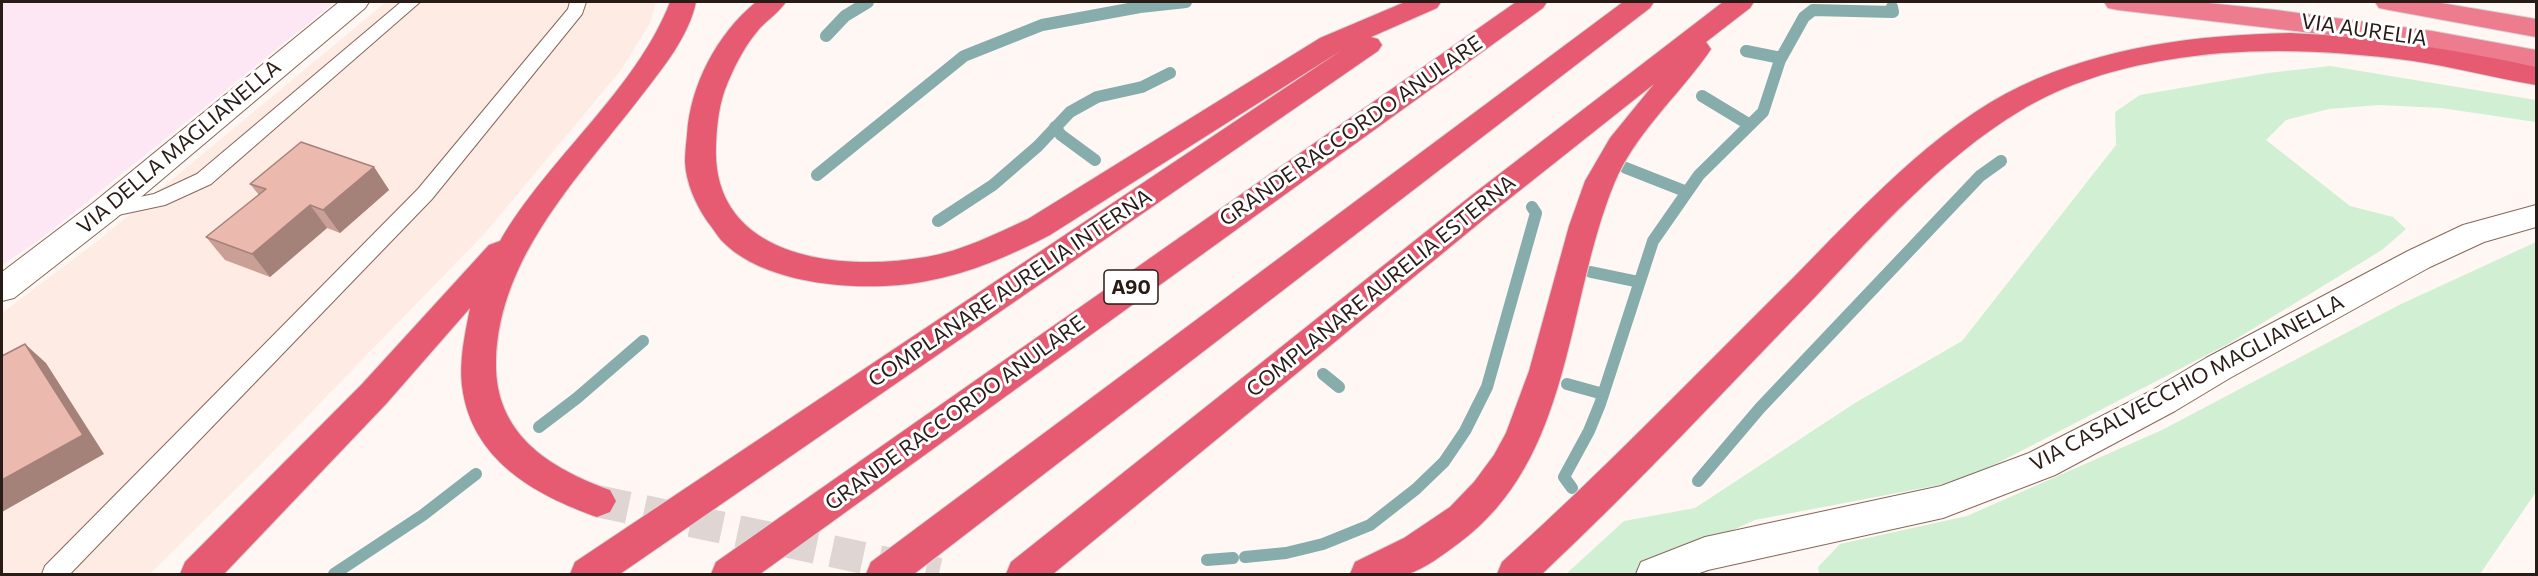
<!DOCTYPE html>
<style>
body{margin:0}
#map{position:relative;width:2538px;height:576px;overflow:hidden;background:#fff7f4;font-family:Commissioner,sans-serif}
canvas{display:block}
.frame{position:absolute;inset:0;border:3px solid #291c16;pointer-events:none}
</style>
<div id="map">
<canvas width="2538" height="576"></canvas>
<div class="frame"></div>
</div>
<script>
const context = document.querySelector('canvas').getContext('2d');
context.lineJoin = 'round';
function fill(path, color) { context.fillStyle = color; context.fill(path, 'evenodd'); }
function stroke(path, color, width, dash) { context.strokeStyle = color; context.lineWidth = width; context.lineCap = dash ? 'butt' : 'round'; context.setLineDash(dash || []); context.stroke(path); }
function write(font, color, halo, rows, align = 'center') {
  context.font = font + ' Commissioner,sans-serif'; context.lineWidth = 6; context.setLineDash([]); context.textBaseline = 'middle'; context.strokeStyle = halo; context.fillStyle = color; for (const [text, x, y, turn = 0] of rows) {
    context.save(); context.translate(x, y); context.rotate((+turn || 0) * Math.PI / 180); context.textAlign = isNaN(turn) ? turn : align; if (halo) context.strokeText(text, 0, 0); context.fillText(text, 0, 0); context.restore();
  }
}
fill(new Path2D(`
 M 386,2 L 656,2 L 650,23 L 621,70 L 485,233 L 260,465 L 150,574 L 2,574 L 2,313 L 99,240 Z`), '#feebe3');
fill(new Path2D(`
 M 2,2 L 335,2 L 42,238 L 2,265 Z`), '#fde7f5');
fill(new Path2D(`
 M 2330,66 L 2536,100 L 2536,122 L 2441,108 L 2379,105 L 2329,109 L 2286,120 L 2266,140 L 2350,206 L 2393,217 L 2406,229 L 2382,250 L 2228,344 L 1965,480 L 1755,520 L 1634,574 L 1566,574 L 1624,521 L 1695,508 L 1855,403 L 1962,341 L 2116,145 L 2115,112 L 2140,95 L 2268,73 Z
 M 2536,242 L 2536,492 L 2480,574 L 1819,574 L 1818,567 L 1840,544 L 1967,516 L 2162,430 L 2399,305 Z`), '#d1efd3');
stroke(new Path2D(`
 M 826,36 L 845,16 L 868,2
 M 1746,51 L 1781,58
 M 1702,96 L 1750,125
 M 1055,127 L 1061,135 L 1095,160
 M 1626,168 L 1687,192
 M 817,175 L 964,56 L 1042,25 L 1140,7 L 1186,2
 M 938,221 L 993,185 L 1038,146 L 1070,112 L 1097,97 L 1142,87 L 1170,73
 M 1591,272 L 1639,282
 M 1323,374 L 1339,387
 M 1567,384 L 1603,394
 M 539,427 L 577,398 L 643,341
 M 1698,481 L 1760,408 L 1980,176 L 2001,161
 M 1572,488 L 1564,477 L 1589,431 L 1600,404 L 1653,241 L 1699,175 L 1763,112 L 1780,60 L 1804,17 L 1813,10 L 1893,12 L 1892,7
 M 1245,557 L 1286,553 L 1323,544 L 1370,525 L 1416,489 L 1444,462 L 1465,431 L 1487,387 L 1536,213 L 1532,207
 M 1207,560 L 1233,558
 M 334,574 L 423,515 L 476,474`), '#86acac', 12);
stroke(new Path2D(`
 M 597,501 L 939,574`), '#dfd6d3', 32, [32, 16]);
const service = new Path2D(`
 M 401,2 L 420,2 L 211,184 L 165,205 L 104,218 L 97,216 L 94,211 L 97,206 L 154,194 L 197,174 Z
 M 570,2 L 586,2 L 582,14 L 432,199 L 70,574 L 42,574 L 45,566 L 418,189 L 568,9 Z`);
const minor = new Path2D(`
 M 2536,205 L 2536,227 L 2484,242 L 2430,267 L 2230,378 L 2175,411 L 2055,475 L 1943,518 L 1708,570 L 1697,574 L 1636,574 L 1641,562 L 1705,537 L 1941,486 L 2029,453 L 2151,391 L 2206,358 L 2408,251 L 2463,225 Z`);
const tertiary = new Path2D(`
 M 339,2 L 369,2 L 365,8 L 115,219 L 14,298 L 2,301 L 2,272 L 93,203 Z`);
const trunk = new Path2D(`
 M 2104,2 L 2198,2 L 2276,10 L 2432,31 L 2536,50 L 2536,68 L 2380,41 L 2118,10 L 2108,8 Z
 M 2375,2 L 2435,2 L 2536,19 L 2536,37 L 2389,10 L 2379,8 Z`);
const motorway = new Path2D(`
 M 670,2 L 696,2 C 689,36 663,68 642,95 C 581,175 499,255 496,361 C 494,434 549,468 610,490 L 616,501 L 610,512 L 597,517 C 535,495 471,460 462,386 C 459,360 465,334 470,308 L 386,404 L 224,574 L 180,574 L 185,562 L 362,384 L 489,245 L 500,241 C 548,158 636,90 670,2 Z
 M 756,2 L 786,2 C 779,12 769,19 760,28 C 746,44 736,63 728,82 C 719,103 717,123 716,145 C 711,259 840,272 926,257 C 962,251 995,234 1028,219 L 1320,38 L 1405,2 L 1441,2 L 1437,8 L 1371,37 L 1378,39 L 1382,45 L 1378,51 L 620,574 L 570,574 L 575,562 L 1342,50 L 1050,235 C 1011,255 971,273 927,281 C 868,293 765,287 721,240 C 716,234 712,227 707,221 C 696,205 686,183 685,162 C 685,154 686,144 687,135 C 690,85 717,34 756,2 Z
 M 1516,2 L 1547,2 L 1543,8 L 760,574 L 711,574 L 716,562 Z
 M 1623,2 L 1654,2 L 1650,8 L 914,574 L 866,574 L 871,562 Z
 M 1723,2 L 1754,2 L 1750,8 L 1706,42 L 1711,49 L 1707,55 C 1677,97 1634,135 1614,184 C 1565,304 1573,459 1459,543 C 1444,554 1426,568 1408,574 C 1396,576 1362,576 1350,574 L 1355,562 L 1404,538 L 1450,507 L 1474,482 L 1494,455 L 1506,433 L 1529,371 L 1569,226 L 1585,181 L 1610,138 L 1654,84 L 1494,211 L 1053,574 L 1006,574 L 1011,562 L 1472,195 Z
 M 2290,33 C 2374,37 2455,49 2536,67 L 2536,85 C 2495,78 2454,67 2413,61 C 2332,50 2248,46 2167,60 C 2117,68 2064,84 2020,111 C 1942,158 1878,230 1816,296 C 1725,390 1637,485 1542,574 L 1497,574 L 1502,562 C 1603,471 1696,374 1792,279 C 1857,213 1936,126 2021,86 C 2105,46 2198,35 2290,33 Z`);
stroke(service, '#886759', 2);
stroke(minor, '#886759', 2);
stroke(tertiary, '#886759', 2);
stroke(trunk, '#d8d6d5', 2);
stroke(motorway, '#d8d6d5', 2);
fill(service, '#fff');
fill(minor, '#fff');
fill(tertiary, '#fff');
fill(trunk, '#ec7c8e');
fill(motorway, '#e75b72');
fill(new Path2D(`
 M 374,167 L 389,190 L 340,233 L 327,228 L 270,277 L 225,260 L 206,237 L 259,195 L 250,184 Z`), '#ca9f96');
fill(new Path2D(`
 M 374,167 L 389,190 L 340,233 L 323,210 Z
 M 310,205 L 327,228 L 270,277 L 252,254 Z
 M 25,344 L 46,363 L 104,454 L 2,512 L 2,480 Z`), '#a4827a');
const building = new Path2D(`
 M 301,142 L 374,167 L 323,210 L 310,205 L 252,254 L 206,237 L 266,189 L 250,184 Z
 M 25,344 L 83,435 L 2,480 L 2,356 Z`);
fill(building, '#ebb9ae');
stroke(building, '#a4827a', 1.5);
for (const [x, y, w] of [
 [1131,287,54]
]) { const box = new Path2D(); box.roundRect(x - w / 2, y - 17, w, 34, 4.5); context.fillStyle = '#fff'; context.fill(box); stroke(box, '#291c16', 1.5); }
write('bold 20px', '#291c16', null, [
 ["A90",1131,287]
]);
write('21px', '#291c16', '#fff', [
 ["VIA AURELIA",2364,30,8],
 ["GRANDE RACCORDO ANULARE",1351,131,-35],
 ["VIA DELLA MAGLIANELLA",179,147,-40],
 ["COMPLANARE AURELIA ESTERNA",1381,286,-39],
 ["COMPLANARE AURELIA INTERNA",1010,288,-34],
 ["VIA CASALVECCHIO MAGLIANELLA",2187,383,-28],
 ["GRANDE RACCORDO ANULARE",955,413,-36]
]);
</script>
